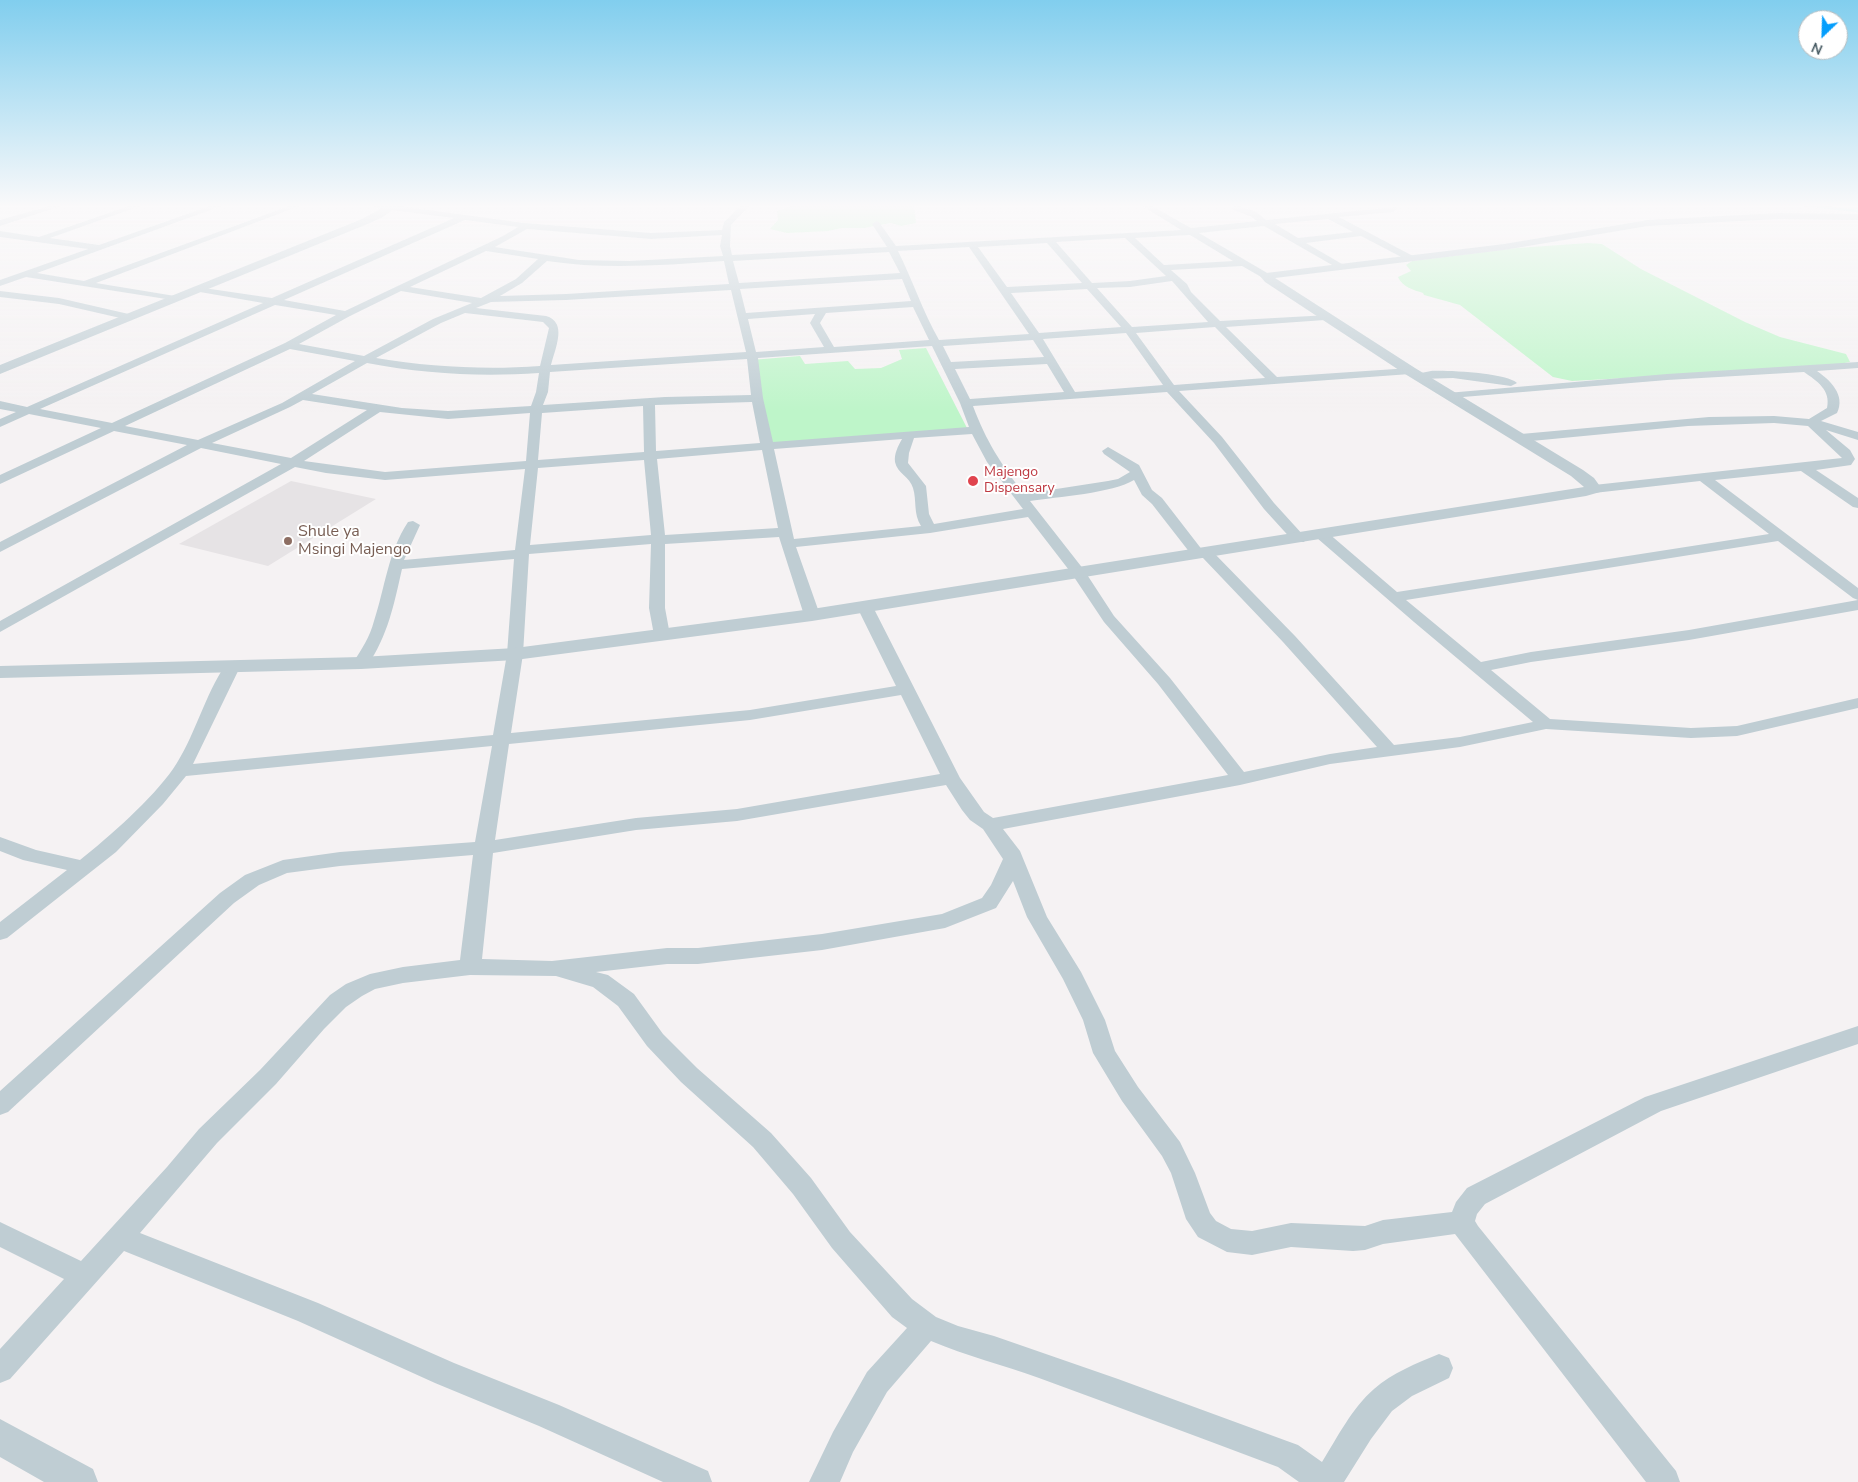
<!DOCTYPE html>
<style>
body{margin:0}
#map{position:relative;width:1858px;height:1482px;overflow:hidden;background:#f5f2f3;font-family:"Nunito Sans",sans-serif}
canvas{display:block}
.north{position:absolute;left:1798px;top:10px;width:50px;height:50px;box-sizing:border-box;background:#fff;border:1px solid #b5bdc1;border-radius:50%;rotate:204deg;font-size:14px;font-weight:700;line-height:20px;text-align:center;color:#475b63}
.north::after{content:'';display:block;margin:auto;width:18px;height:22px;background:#059efc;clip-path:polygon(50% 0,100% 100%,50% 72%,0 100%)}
</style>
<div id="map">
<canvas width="1858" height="1482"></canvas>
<div class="north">N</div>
</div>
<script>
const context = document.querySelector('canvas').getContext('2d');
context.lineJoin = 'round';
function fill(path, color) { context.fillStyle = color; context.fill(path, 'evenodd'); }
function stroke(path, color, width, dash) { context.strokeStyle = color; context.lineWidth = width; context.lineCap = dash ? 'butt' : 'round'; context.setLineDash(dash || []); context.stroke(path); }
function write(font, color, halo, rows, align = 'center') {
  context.font = font + ' "Nunito Sans",sans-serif'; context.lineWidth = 4; context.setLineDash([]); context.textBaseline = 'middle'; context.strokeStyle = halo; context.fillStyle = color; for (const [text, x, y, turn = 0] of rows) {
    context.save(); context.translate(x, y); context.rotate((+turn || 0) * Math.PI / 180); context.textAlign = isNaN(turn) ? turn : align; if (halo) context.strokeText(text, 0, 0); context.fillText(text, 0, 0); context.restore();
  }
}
fill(new Path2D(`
 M 291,481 L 376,499 L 268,566 L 179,544 Z`), '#e6e3e5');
fill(new Path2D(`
 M 796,205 L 914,205 L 916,223 L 901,226 L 891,223 L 864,228 L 842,228 L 828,231 L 787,233 L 770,229 L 778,220 L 777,211 Z
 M 1588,243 L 1602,244 L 1641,269 L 1745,322 L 1780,337 L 1846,354 L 1850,362 L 1824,367 L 1572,381 L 1553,377 L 1460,305 L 1424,295 L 1423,293 C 1414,290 1402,287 1398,277 L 1411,271 L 1406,265 L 1412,261 L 1517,248 Z
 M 926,348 L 967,428 L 768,444 L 751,360 L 800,356 L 805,364 L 848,361 L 855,369 L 881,368 L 902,359 L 899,350 Z`), '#bef5c9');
stroke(new Path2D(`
 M 1804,205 L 1858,211`), '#86f4f7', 2.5);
fill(new Path2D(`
 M 53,205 L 64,205 L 0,226 L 0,220 Z
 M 132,205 L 143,205 L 50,238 L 99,245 L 213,205 L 224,205 L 37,273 L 84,281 L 292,205 L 302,205 L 96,283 L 175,296 L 179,297 L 179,301 L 26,277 L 0,286 L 0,280 L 88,249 L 0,237 L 0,231 L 39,237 Z
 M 372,205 L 391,205 L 524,223 L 651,233 L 722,230 L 724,222 L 742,205 L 750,205 L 731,225 L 730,246 L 732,255 L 887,247 L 872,224 L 876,221 L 879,222 L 896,246 L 1181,230 L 1141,205 L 1150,205 L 1191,228 L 1257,221 L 1250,216 L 1233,210 L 1232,208 L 1236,205 L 1256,212 L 1266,220 L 1396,207 L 1397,209 L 1393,212 L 1339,217 L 1413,256 L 1413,260 L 1407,260 L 1361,236 L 1306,243 L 1342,264 L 1344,266 L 1339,269 L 1264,226 L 1199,233 L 1269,274 L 1269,278 L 1263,278 L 1242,266 L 1171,270 L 1187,284 L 1191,292 L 1220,321 L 1329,315 L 1330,317 L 1325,320 L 1226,327 L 1277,377 L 1410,368 L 1416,371 L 1410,374 L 1179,391 L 1222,437 L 1274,503 L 1304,536 L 1306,539 L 1304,542 L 1294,542 L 1264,509 L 1214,443 L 1167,392 L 973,406 C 986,441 1001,464 1024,494 L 1108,481 L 1118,479 L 1130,472 L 1104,454 L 1102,451 L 1108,447 L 1139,465 L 1152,490 L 1162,498 L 1203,551 L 1212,551 L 1295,636 L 1394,745 L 1460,737 L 1533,722 L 1414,622 L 1317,538 L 1315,535 L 1317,532 L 1327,532 L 1397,592 L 1769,534 L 1700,481 L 1594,493 L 1587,489 L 1594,485 L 1842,458 L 1808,426 L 1774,423 L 1688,426 L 1521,442 L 1515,438 L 1521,434 L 1709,417 L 1774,416 L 1809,419 L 1827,408 C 1831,390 1817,381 1804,372 L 1667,380 L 1451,398 L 1445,395 L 1447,393 L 1667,374 L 1858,362 L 1858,368 L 1817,371 C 1830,380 1846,395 1837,413 L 1821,421 L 1858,432 L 1858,440 L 1826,430 L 1850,450 L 1855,459 L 1851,465 L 1816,470 L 1858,498 L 1858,508 L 1853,507 L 1801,471 L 1715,480 L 1858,588 L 1858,600 L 1853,598 L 1778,541 L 1406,600 L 1481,662 L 1531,652 L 1689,630 L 1858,600 L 1858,610 L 1689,640 L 1531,662 L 1491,670 L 1550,719 L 1691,728 L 1737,726 L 1858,698 L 1858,708 L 1737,736 L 1691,738 L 1546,729 L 1460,747 L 1330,764 L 1240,785 L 1003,829 L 1020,851 L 1047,917 L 1081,972 L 1105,1020 L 1115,1051 L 1138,1087 L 1180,1142 L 1195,1173 L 1210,1213 L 1216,1221 L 1231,1229 L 1252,1231 L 1291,1223 L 1365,1226 L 1383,1220 L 1452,1212 L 1456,1202 L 1467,1188 L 1645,1097 L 1858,1026 L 1858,1044 L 1661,1111 L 1485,1204 L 1477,1214 L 1475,1221 L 1478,1226 L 1676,1471 L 1680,1482 L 1646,1482 L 1455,1234 L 1383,1244 L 1365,1250 L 1353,1251 L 1291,1247 L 1252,1255 L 1227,1252 L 1198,1237 L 1186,1219 L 1171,1173 L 1162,1156 L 1122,1101 L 1093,1053 L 1083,1020 L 1063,979 L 1027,917 L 1013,881 L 996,908 L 945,928 L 822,950 L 698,964 L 667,964 L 596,972 L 608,975 L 634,994 L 663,1034 L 697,1068 L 771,1133 L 811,1178 L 850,1232 L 912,1299 L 936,1317 L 958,1326 L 994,1336 L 1118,1379 L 1287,1441 L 1298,1445 L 1322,1462 C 1337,1438 1352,1408 1374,1389 C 1392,1373 1417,1363 1439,1354 L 1449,1358 L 1453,1368 L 1449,1378 L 1412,1396 L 1392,1411 L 1371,1439 L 1344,1482 L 1299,1482 L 1278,1467 C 1198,1437 1119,1407 1039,1378 C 1003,1365 966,1356 931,1341 L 887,1392 L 853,1452 L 840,1482 L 809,1482 L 833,1432 L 867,1372 L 907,1328 L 892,1317 L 832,1248 L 793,1194 L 753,1147 L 681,1082 L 647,1046 L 618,1006 L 593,987 L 556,976 L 470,975 L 403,983 L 375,989 L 362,996 L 346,1007 L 324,1029 L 276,1084 L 217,1143 L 140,1233 L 318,1303 L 454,1363 L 559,1405 L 708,1471 L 712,1482 L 663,1482 L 539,1426 L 435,1383 L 298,1321 L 124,1251 L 10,1379 L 0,1383 L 0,1349 L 64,1279 L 0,1247 L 0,1222 L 81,1261 L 167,1167 L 199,1129 L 260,1070 L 330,995 L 346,984 L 370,974 L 403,967 L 460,960 L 473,855 L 340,866 L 287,873 L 259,885 L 234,903 L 8,1112 L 0,1115 L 0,1091 L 220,893 L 245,875 L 283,860 L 340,852 L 475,842 L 492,746 L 186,776 L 163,804 L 116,852 L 7,938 L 0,940 L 0,922 L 67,870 L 23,860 L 0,851 L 0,837 L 36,850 L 80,860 C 109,837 152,799 173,769 C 194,739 205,694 226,664 L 238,664 L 240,667 L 193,764 L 493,735 L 507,654 L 514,559 L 402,569 C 394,604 388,636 367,666 L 355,666 L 353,663 C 361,650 370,637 374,621 C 385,588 388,552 408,522 L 413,521 L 420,525 L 404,560 L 515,550 L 525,469 L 385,480 L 326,473 L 295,467 L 0,632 L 0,621 L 281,464 L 201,448 L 0,552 L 0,542 L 187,445 L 114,431 L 0,484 L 0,475 L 101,428 L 29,414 L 0,427 L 0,419 L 16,412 L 0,409 L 0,401 L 27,407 L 263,303 L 200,292 L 197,291 L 197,287 L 272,298 L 454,218 L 376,208 ZM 1328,219 L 1353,232 L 1298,238 L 1275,224 ZM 465,220 L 518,227 L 503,236 L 345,311 L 284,300 ZM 527,229 L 651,239 L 722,235 L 720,246 L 723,256 L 629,261 L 579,260 L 495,247 ZM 1190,235 L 1233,261 L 1164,265 L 1135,238 ZM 1125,238 L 1166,276 L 1130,281 L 1092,283 L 1056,242 ZM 1047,243 L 1082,283 L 1007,287 L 978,247 ZM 969,247 L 1029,334 L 939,340 C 923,312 913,281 898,251 ZM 486,251 L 538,259 L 516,279 L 481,298 L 410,287 ZM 889,252 L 900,273 L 739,283 L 733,261 ZM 547,261 C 606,270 665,265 724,261 L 729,284 L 566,294 L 500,296 L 522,283 ZM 902,279 L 911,301 L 746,313 L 740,289 ZM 1172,281 L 1208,322 L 1132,327 L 1097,288 L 1130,287 ZM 1087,289 L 1121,327 L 1039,333 L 1011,293 ZM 731,290 L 746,352 L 551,365 C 555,349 568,322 546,316 L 476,308 L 491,302 L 566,300 ZM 401,291 L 472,303 L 433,319 L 364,356 L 299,344 L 350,316 ZM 275,305 L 336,315 L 285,343 L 112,423 L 40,409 ZM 913,307 L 929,340 L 834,347 L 820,323 L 826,313 ZM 465,313 L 543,322 L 549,328 L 540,366 C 485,370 431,367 376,358 L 441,323 ZM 815,314 L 810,323 L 824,347 L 756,352 L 748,319 ZM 1215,327 L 1265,378 L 1174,385 L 1136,333 ZM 1126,333 L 1163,385 L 1075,392 L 1043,339 ZM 1033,340 L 1044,357 L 951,362 L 943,346 ZM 932,346 L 960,403 L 969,427 L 773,442 L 763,398 L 758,358 ZM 290,349 L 355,361 L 282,403 L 198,440 L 125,426 ZM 747,359 L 751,395 L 665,397 L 543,405 L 548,392 L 550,372 ZM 367,363 C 425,374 481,377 539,373 L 536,392 L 531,406 L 448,411 L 402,408 L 312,394 ZM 1047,364 L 1064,392 L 970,399 L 955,369 ZM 303,400 L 367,410 L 291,458 L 212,443 L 290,407 ZM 752,402 L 760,443 L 656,451 L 655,405 ZM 643,406 L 644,452 L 538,460 L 542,413 ZM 380,412 L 448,419 L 530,413 L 526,461 L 385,472 L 304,461 ZM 972,434 L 987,462 L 1023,509 L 934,524 L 929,514 L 926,486 L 908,463 L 909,453 L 914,438 ZM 902,439 C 898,446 894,454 895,462 C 897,473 910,477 913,488 C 917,501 913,513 921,526 L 794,539 L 774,449 ZM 762,450 L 778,528 L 665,535 L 657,459 ZM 644,460 L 651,535 L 530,545 L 538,468 ZM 1134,480 L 1142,495 L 1152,504 L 1194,558 L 1203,558 L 1283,642 L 1377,747 L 1330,754 L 1244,772 L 1170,678 L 1114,616 L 1084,570 L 1030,501 C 1057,497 1113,493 1134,480 ZM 1028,517 L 1072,574 L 1104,622 L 1158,684 L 1228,775 L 993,818 L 984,812 L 960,778 L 873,607 L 870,604 L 860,604 L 857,607 L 896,686 L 750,710 L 511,733 L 523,654 L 529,554 L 651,544 L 649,608 L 654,635 L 656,638 L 668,638 L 670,635 L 665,608 L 665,544 L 779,537 L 804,615 L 807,618 L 817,618 L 820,615 L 796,547 L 930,533 ZM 901,695 L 940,774 L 737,809 L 636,818 L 495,840 L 509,744 L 750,720 ZM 946,785 L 962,810 L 970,820 L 983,829 L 1003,859 L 991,885 L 982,898 L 942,914 L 822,934 L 698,948 L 667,948 L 552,961 L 482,959 L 493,853 L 636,830 L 737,821 Z
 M 0,291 L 59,298 L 133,315 L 134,317 L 129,320 L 59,304 L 0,297 Z
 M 1431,371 C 1446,370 1507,373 1517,383 L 1511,386 L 1453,378 L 1420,379 L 1414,376 L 1416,374 Z`), '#bfcdd3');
fill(new Path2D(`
 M 388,205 L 399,205 L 383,217 L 370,223 L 0,374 L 0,365 L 362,219 Z
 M 1779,213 L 1858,214 L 1858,220 L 1779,219 L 1648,226 L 1504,250 L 1275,278 L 1415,368 L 1583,470 L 1594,478 L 1602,489 L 1600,492 L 1586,496 L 812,621 L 515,660 L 361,669 L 0,678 L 0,666 L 361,657 L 515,648 L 812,609 L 1578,488 L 1584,487 L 1571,476 L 1405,374 L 1265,282 L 1260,276 L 1266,273 L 1504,244 L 1648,220 Z
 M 0,1419 L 93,1469 L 98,1482 L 44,1482 L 0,1457 Z`), '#bfcdd3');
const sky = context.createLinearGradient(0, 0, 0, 412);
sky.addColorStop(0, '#81ceee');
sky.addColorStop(0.5, '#faf9fa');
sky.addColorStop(1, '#faf9fa00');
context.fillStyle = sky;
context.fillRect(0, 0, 1858, 412);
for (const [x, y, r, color] of [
 [973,481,6,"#e0444e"],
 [288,541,5,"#8d6e63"]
]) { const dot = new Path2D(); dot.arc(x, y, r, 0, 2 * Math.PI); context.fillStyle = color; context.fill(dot); stroke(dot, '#fff', 2); }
write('14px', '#be3a42', '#fff', [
 ["Majengo",984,473],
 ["Dispensary",984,489]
], 'left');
write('16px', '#785e54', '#fff', [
 ["Shule ya",298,532],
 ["Msingi Majengo",298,550]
], 'left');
</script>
